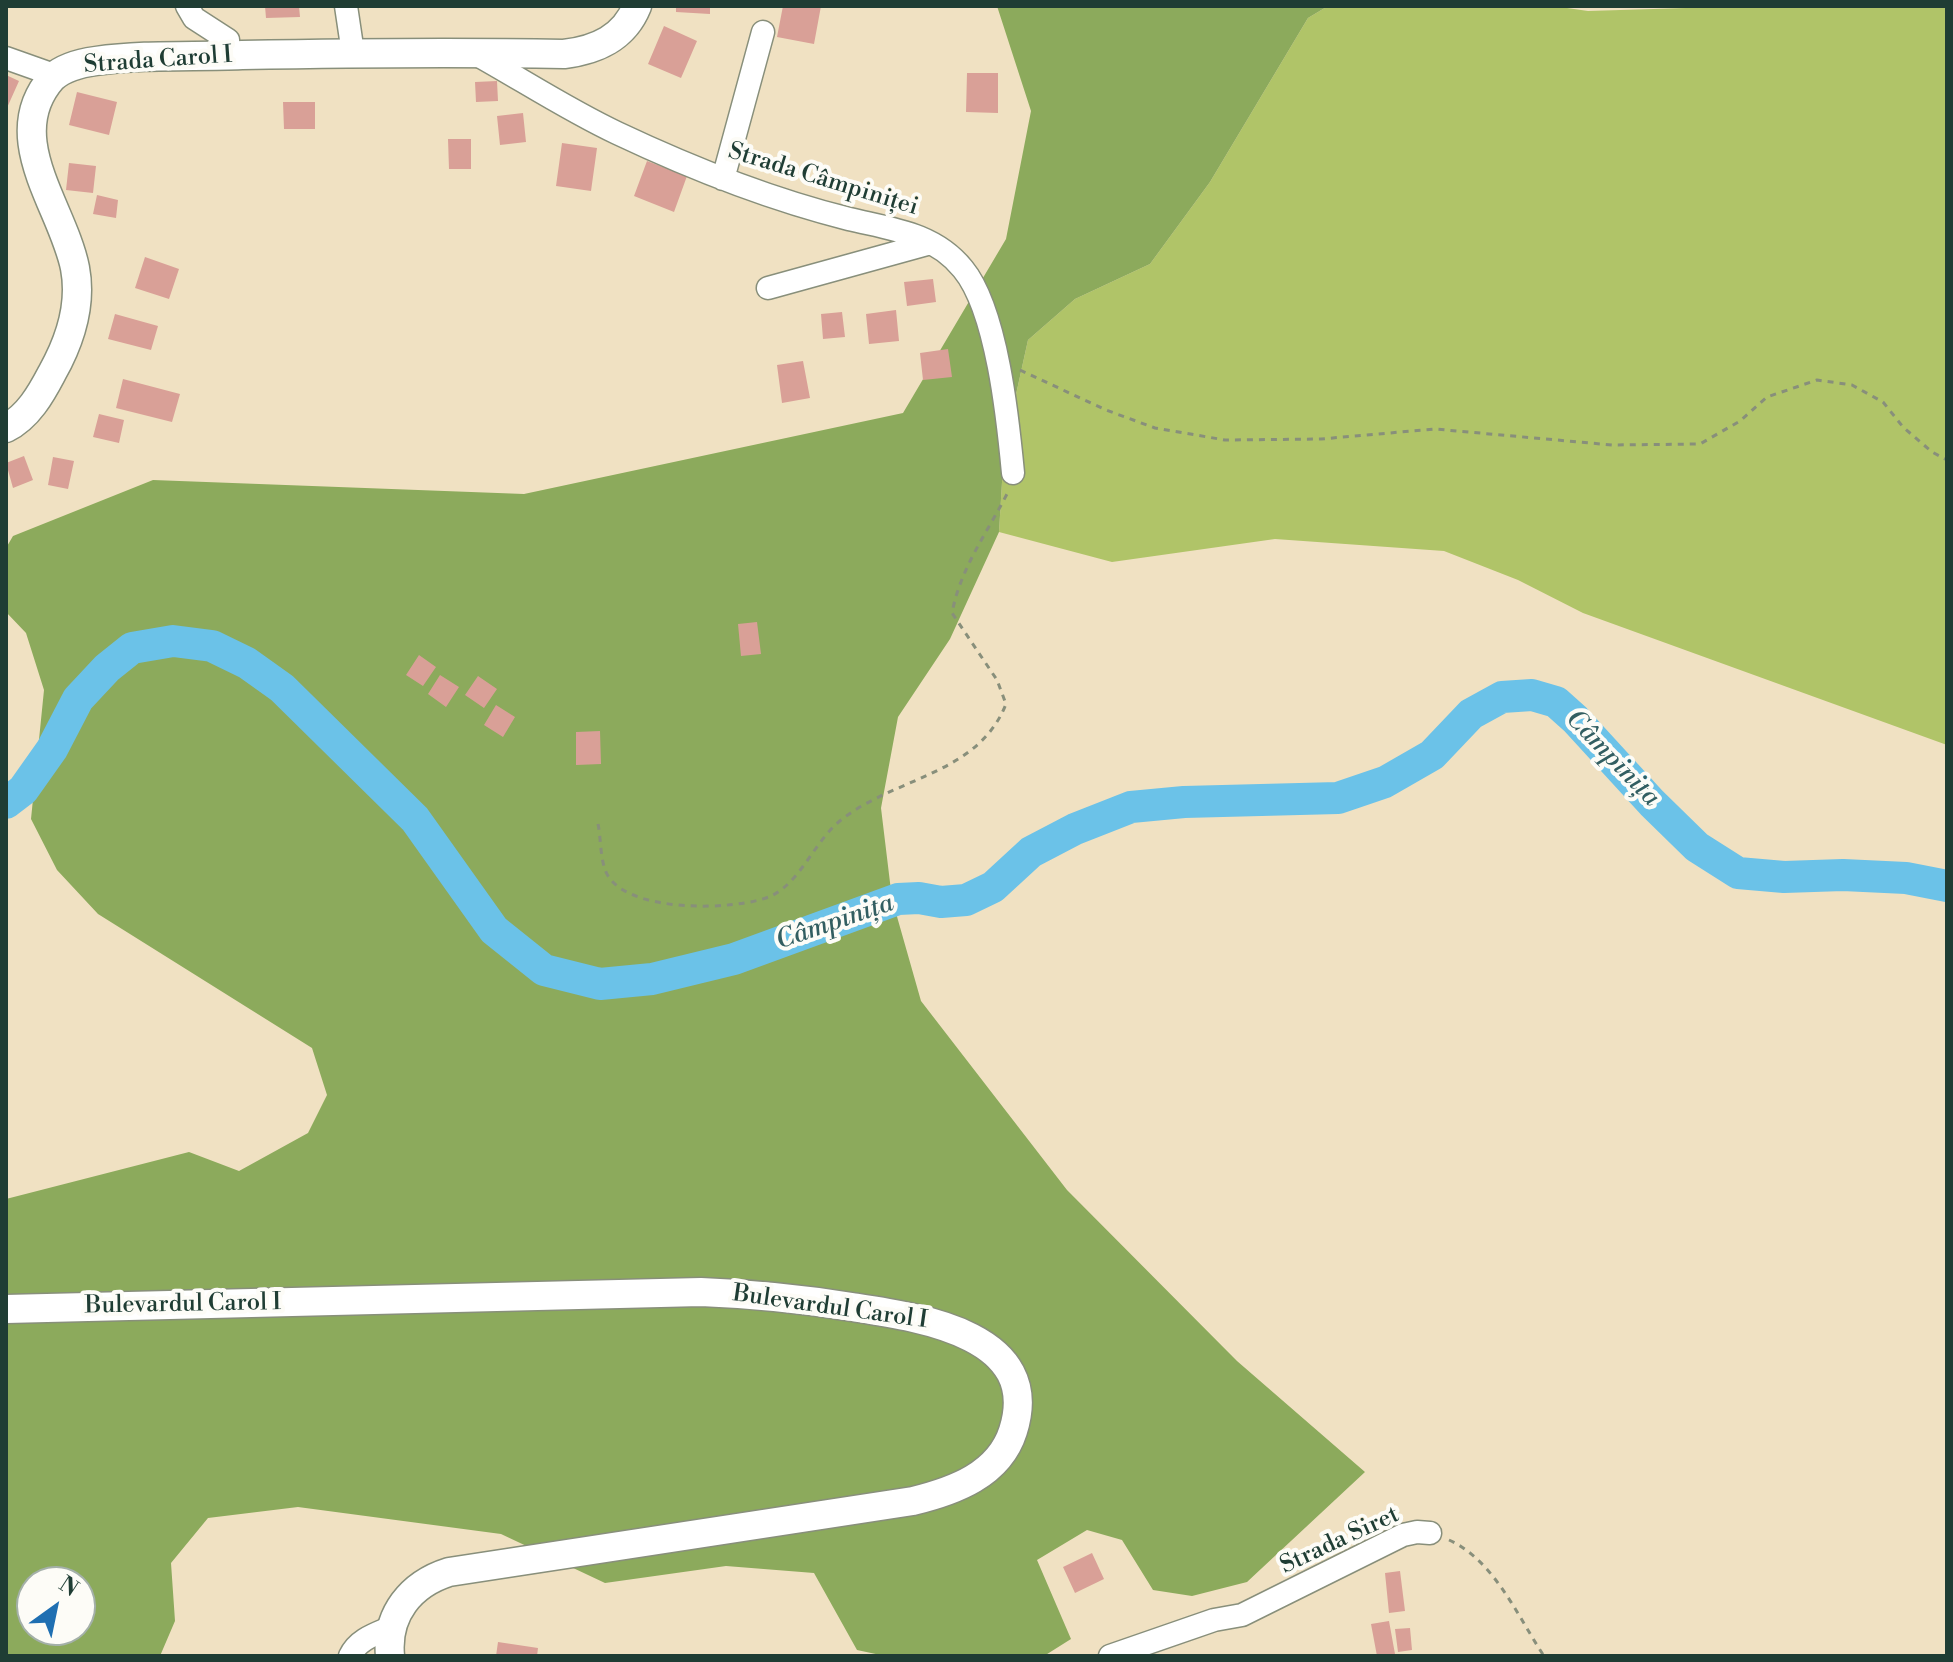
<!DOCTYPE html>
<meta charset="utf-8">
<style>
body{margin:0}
#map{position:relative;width:1953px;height:1662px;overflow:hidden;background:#f0e1c2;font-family:"Libre Bodoni",serif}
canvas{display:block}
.frame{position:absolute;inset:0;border:8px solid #1f3d34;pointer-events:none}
.north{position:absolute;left:16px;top:1566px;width:80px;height:80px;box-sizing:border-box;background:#fdfcf7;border:2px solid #a4b0a9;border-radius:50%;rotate:33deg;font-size:22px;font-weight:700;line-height:32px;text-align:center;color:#1f3d34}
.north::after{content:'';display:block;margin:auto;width:28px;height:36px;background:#1f6fb2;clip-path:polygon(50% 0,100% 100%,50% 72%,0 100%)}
</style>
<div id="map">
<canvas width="1953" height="1662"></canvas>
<div class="frame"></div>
<div class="north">N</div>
</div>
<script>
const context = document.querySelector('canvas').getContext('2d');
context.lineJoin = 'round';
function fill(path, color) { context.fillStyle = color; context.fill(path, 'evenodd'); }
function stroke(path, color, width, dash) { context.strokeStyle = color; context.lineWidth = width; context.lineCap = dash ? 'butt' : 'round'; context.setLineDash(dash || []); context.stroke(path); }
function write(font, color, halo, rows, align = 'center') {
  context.font = font + ' "Libre Bodoni",serif'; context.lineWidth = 8; context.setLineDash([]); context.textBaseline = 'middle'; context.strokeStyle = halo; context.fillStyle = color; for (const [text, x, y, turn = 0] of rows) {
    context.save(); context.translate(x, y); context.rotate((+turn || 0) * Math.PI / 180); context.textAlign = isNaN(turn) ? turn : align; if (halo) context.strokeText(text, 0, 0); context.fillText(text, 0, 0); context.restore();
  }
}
fill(new Path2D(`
 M 1328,6 L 1553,6 L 1588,11 L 1751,6 L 1947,6 L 1947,745 L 1583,613 L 1518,580 L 1444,551 L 1275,539 L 1112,562 L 999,532 L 1004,449 L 1028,340 L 1075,299 L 1150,264 L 1210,182 L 1308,18 Z`), '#b0c468');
fill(new Path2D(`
 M 997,6 L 1328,6 L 1308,18 L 1210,182 L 1150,264 L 1075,299 L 1028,340 L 1004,449 L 999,532 L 950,639 L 898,717 L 881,808 L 892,899 L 921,1001 L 1067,1190 L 1237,1361 L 1365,1472 L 1247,1582 L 1192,1596 L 1153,1590 L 1122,1540 L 1087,1530 L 1037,1560 L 1071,1639 L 1044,1656 L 885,1656 L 857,1650 L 814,1573 L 726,1566 L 605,1583 L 501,1534 L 298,1507 L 208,1518 L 171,1563 L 175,1621 L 160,1656 L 6,1656 L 6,1199 L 189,1152 L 239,1171 L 308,1133 L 327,1095 L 312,1048 L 98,914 L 57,870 L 31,819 L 44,690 L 26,633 L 6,612 L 6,548 L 13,536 L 153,480 L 524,494 L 903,413 L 1006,239 L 1031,111 ZM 32,1582 L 80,1582 L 80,1630 L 32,1630 Z`), '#8caa5c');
stroke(new Path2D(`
 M 6,803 L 23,790 L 52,749 L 78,699 L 107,668 L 132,648 L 173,641 L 212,646 L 247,663 L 282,688 L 415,819 L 494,930 L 544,970 L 600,984 L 652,979 L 734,959 L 898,899 L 919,898 L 941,902 L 966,900 L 993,887 L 1031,852 L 1075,829 L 1131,807 L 1184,802 L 1338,798 L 1385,782 L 1432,755 L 1471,714 L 1502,697 L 1532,695 L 1556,702 L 1575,719 L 1652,803 L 1697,847 L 1738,873 L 1784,877 L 1843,875 L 1906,878 L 1947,886`), '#6bc2e8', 32);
fill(new Path2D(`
 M 265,6 L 299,6 L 300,17 L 266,18 Z
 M 676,6 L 710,6 L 710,14 L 676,12 Z
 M 783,6 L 821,6 L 814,44 L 777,37 Z
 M 664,26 L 697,41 L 681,78 L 648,64 Z
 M 967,73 L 998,73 L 998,113 L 966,112 Z
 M 6,75 L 19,81 L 6,110 Z
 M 497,81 L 498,101 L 476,102 L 475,82 Z
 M 77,92 L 117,102 L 109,135 L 69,125 Z
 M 283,102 L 315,102 L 315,129 L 284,129 Z
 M 523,113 L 526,142 L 500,145 L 497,116 Z
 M 448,139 L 471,139 L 471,169 L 449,169 Z
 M 562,143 L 597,148 L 591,191 L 556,186 Z
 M 647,161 L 687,176 L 674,212 L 634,196 Z
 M 69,163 L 96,166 L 93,193 L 66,190 Z
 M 97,195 L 118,200 L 116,218 L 93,214 Z
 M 145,257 L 179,269 L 169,299 L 135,288 Z
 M 933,279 L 936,302 L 907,306 L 904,282 Z
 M 896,310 L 899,341 L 869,344 L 866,314 Z
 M 842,312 L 845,337 L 823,339 L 821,314 Z
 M 115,314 L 158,326 L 151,350 L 108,339 Z
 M 948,349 L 952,377 L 923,380 L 920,353 Z
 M 803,361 L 810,398 L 782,403 L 777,365 Z
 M 123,379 L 180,394 L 172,422 L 116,408 Z
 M 99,414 L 124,420 L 119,443 L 93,437 Z
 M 24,456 L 33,480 L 13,488 L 6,463 Z
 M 53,457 L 74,461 L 68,489 L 48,485 Z
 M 757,622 L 761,654 L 741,656 L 738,624 Z
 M 419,655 L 436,667 L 423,686 L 406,675 Z
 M 440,675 L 459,687 L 446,707 L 428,694 Z
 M 478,676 L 497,689 L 484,708 L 465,695 Z
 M 496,705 L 515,717 L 503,737 L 484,725 Z
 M 600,731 L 601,764 L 576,765 L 576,732 Z
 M 1092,1553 L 1104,1579 L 1075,1593 L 1063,1567 Z
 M 1400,1571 L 1405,1611 L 1389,1613 L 1385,1573 Z
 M 1389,1621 L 1395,1654 L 1377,1656 L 1371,1624 Z
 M 1410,1628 L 1412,1650 L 1398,1652 L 1395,1629 Z
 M 498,1642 L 538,1648 L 537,1656 L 496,1656 Z`), '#d9a097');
const minor = new Path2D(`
 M 187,6 L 194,18 L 228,40 L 229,56
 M 346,6 L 353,53
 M 474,53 C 521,79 568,110 617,133 C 691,168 769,199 849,219 C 891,229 934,233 963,269 C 997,310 1008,420 1013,473
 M 6,58 L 54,75
 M 723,179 L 763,32
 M 768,288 L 931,243
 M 350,1656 C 358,1639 376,1634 392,1627
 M 1110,1656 L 1214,1620 L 1242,1615 L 1403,1535 L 1417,1532 L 1430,1533`);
const major = new Path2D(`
 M 6,428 C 28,417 41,394 52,373 C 70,341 82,305 75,268 C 63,207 0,137 52,78 C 64,67 81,63 96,61 C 144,54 194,57 242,55 C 350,53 457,52 564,54 C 597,50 624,38 637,6
 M 6,1309 L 701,1292 C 752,1294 802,1299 852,1307 C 918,1317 1044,1334 1013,1431 C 999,1475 954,1491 913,1501 L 449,1572 C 411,1584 386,1614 390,1656`);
stroke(minor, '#888f7b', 25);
stroke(major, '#888f7b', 31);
stroke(new Path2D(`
 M 1020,370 L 1106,410 L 1155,428 L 1225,440 L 1321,439 L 1435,429 L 1612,445 L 1700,444 L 1740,421 L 1767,397 L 1817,380 L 1852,385 L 1883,402 L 1903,427 L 1932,452 L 1947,460
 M 598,824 C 601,838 600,858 606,872 C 624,914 737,911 771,896 C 801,882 815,840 841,820 C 895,777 978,775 1006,704 L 997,680 L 952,613 C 961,566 988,532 1009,490
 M 1449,1540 C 1494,1560 1518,1617 1544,1656`), '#888f7b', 3, [6, 6]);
stroke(minor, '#fff', 22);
stroke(major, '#fff', 28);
write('24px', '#1f3d34', '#fdfcf7', [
 ["Strada Carol I",158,61,-4],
 ["Strada Câmpiniței",823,180,17],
 ["Bulevardul Carol I",183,1305,-1],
 ["Bulevardul Carol I",830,1308,8],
 ["Strada Siret",1340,1541,-25]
]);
write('italic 26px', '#325e61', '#fdfcf7', [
 ["Câmpinița",1612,759,46],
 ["Câmpinița",835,923,-19]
]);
</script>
